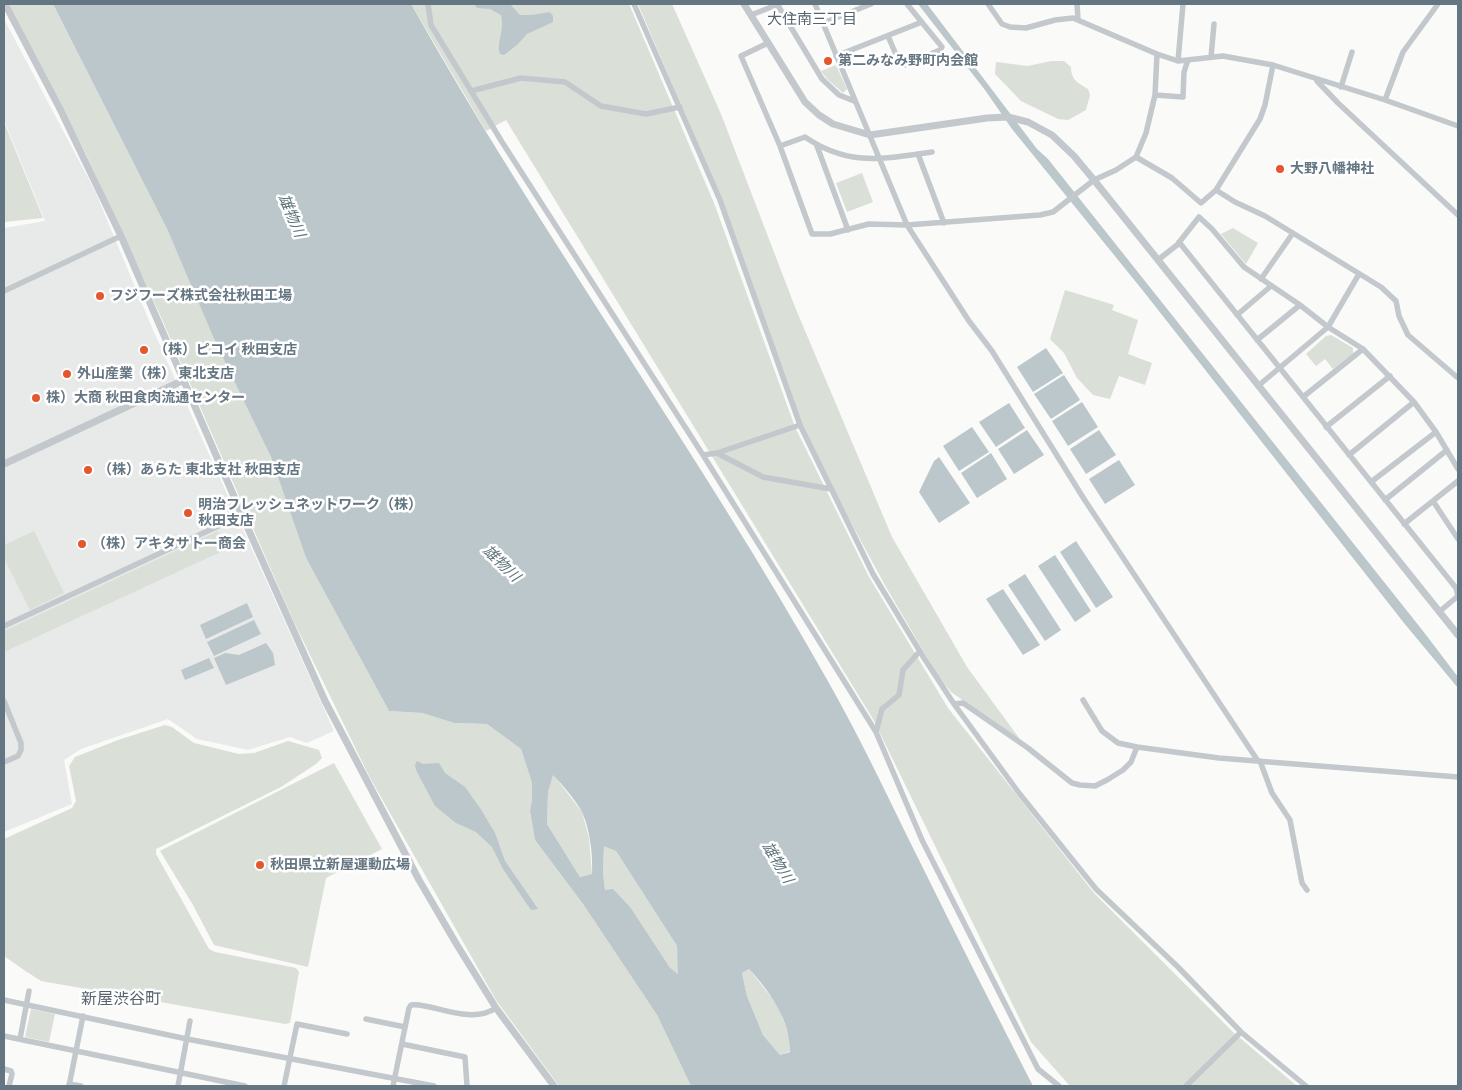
<!DOCTYPE html>
<html>
<head>
<meta charset="utf-8">
<style>
  body { margin:0 }
  #map { position:relative; width:1462px; height:1090px; overflow:hidden; background:#fafaf8; font-family:"Archivo Narrow",sans-serif }
  canvas { display:block }
  .frame { position:absolute; inset:0; border:5px solid #657683; pointer-events:none }
</style>
</head>
<body>
<div id="map">
<canvas width="1462" height="1090"></canvas>
<div class="frame"></div>
</div>
<script>
const g = document.querySelector('canvas').getContext('2d');
g.lineJoin = 'round';
function fill(path, color) {
  g.fillStyle = color;
  g.fill(path, 'evenodd');
}
function stroke(path, color, width, dash) {
  g.strokeStyle = color;
  g.lineWidth = width;
  g.lineCap = dash ? 'butt' : 'round';
  g.setLineDash(dash || []);
  g.stroke(path);
}
function label(font, color, halo, rows, align = 'center') {
  g.font = font + ' "Archivo Narrow","Noto Sans JP",sans-serif';
  g.lineWidth = 5;
  g.setLineDash([]);
  g.textBaseline = 'middle';
  g.strokeStyle = halo;
  g.fillStyle = color;
  for (const [text, x, y, turn = 0] of rows) {
    g.save();
    g.translate(x, y);
    g.rotate((+turn || 0) * Math.PI / 180);
    g.textAlign = isNaN(turn) ? turn : align;
    if (halo) g.strokeText(text, 0, 0);
    g.fillText(text, 0, 0);
    g.restore();
  }
}
const built = new Path2D(`
  M4,19L95,191L153,330L334,731L307,743L290,737L248,750L197,739L168,719L81,749L64,760L72,804L4,832V228L45,221L4,120Z`);
const green = new Path2D(`
  M7,4H53L168,231L271,457L306,558L389,711L422,713L454,723L487,724L521,749L532,783V799L530,811L535,840L583,904L657,1015L691,1086H559L496,1000L369,776L293,620L161,317L86,154Z
  M411,4H629L714,203L795,427L869,577L948,708L1094,893L1234,1033L1297,1086H1070L1031,1042L873,719L506,120L486,131Z
  M638,4H672L721,114L795,307L892,537L967,667L1022,742L951,692L938,676L886,587L844,510L802,425L721,199Z
  M1051,61H1064L1071,67C1071,80 1078,83 1088,89L1090,95L1086,110L1068,120L1058,119L1021,101L995,74L996,62L1028,66Z
  M836,65L847,89L843,93L827,79L821,71Z
  M4,122L43,218L4,222Z
  M862,173L873,202L847,212L836,183Z
  M1233,228L1258,243L1246,264L1221,234Z
  M1065,290L1114,305L1112,310L1138,320L1128,354L1152,363L1145,385L1119,376L1110,399L1093,395L1077,378L1064,353L1050,339Z
  M1331,335L1353,348V354L1333,369L1325,359L1316,366L1306,354L1326,336Z
  M34,531L64,593L30,610L4,558V545Z
  M218,531L227,549L4,652V631Z
  M165,725L172,727L194,743L239,754L254,753L288,741L319,750L322,758L316,764L281,787L156,849V854L209,949L215,952L296,968L299,972L290,1023L285,1024L41,981L24,970L4,956V839L72,808L76,801L69,766L75,757L118,740Z
  M334,763L382,849L326,878L308,967L214,945L193,905L160,851Z
  M553,774L582,812L589,838L592,874L580,877L547,824L548,792Z
  M604,845L616,851L677,946L679,975L670,969L605,890L603,873Z
  M749,969L779,1007L789,1037L790,1051L780,1055L763,1035L747,996L742,973Z
  M31,1009L55,1014L49,1042L25,1037Z`);
const water = new Path2D(`
  M53,4H411C541,236 699,451 829,683C863,743 892,806 923,868C959,941 996,1014 1033,1086H691L657,1015L583,904L535,840L530,811L532,799V783L521,749L487,724L454,723L422,713L389,711L306,558L271,457L216,343L168,231ZM553,775C562,784 576,801 582,812C590,830 593,855 592,874L580,877L547,824L548,792ZM604,846L616,851L677,946L678,974L670,968L630,907L613,889L605,890L603,873ZM749,969C770,992 790,1019 790,1052L780,1055L763,1035L747,996L742,973Z
  M474,4H510L520,15H532L550,12L553,16V22L527,34L517,45L504,55L500,54C496,41 505,32 501,15L490,9L477,8Z
  M918,4H927L1037,149L1048,159L1423,631L1458,677V688L1404,623L1144,292L1012,129L985,90Z
  M1046,348L1063,373L1033,392L1017,367Z
  M1064,375L1080,400L1051,419L1034,394Z
  M1082,402L1098,427L1068,446L1052,421Z
  M1009,403L1025,428L996,447L979,422Z
  M972,427L989,452L959,471L943,446Z
  M1027,430L1044,455L1014,474L998,449Z
  M1099,430L1116,455L1086,474L1070,449Z
  M991,453L1007,479L977,498L961,473Z
  M939,457L970,503L939,523L919,492L934,461Z
  M1119,460L1135,485L1105,504L1089,479Z
  M1076,541L1113,597L1096,608L1060,552Z
  M1055,555L1091,611L1075,622L1038,566Z
  M1025,574L1061,630L1045,641L1008,585Z
  M1003,589L1040,645L1023,655L986,599Z
  M247,603L253,617L206,639L200,625Z
  M254,620L261,634L214,656L207,642Z
  M266,643L273,653L275,665L226,685L214,658L225,653L239,655Z
  M209,658L214,668L185,680L181,670Z
  M417,761L423,764L439,763L445,773L465,787L480,808L495,833L505,861L538,909L531,910L503,869L492,847L476,832L456,823L435,806L416,770L415,765Z`);
const minor = new Path2D(`
  M428,4L431,25L502,142L703,455L876,732L922,840L1038,1069L1059,1086
  M634,4L720,200L800,425L873,574L924,658L954,704L1019,793L1096,889L1178,967L1241,1032L1306,1086
  M777,4L822,79L839,95L854,101
  M815,4L907,225L969,321L992,351L1084,499L1258,761
  M988,4L1002,24L1010,27L1026,28L1055,20L1073,18L1157,54L1178,61L1223,56L1273,65L1385,100L1458,126
  M1077,4L1078,20
  M751,15L779,4
  M823,23L871,4
  M888,36L900,64L905,65L940,50L942,47L907,4
  M768,43L741,56L780,146L812,234H830L869,224L907,225L1040,215L1053,212L1094,180L1116,170L1136,157L1146,133L1155,95L1157,54
  M836,56L922,22
  M1211,57L1214,24
  M1178,61L1183,4
  M1317,81L1338,103L1458,215
  M1341,87L1352,52
  M471,91L521,78L565,82L601,106L646,114L680,107
  M1155,95L1183,97L1184,72L1188,60
  M1385,100L1403,52L1438,4
  M780,146L805,137C849,167 883,159 932,152
  M817,146L848,230
  M918,154L944,223
  M1136,157L1172,178L1201,203L1216,190L1260,119L1265,105L1273,65
  M1216,190L1235,202L1265,216L1381,287L1396,301L1399,316L1408,335L1458,378
  M1179,242L1456,588L1458,596
  M1158,260L1177,245L1199,217L1212,229L1244,267L1300,305L1328,327L1363,349L1414,402L1436,432L1458,469
  M1261,279L1293,233
  M4,291L121,236
  M1237,315L1271,286
  M1257,340L1300,305
  M1258,386L1328,327L1359,274
  M1303,397L1363,349
  M1326,427L1390,376
  M717,453L800,425
  M703,455L717,453L763,477L831,489
  M1349,455L1414,402
  M1371,482L1436,432
  M1385,500L1447,450
  M1433,501L1458,539
  M1404,524L1458,481
  M1439,612L1458,596
  M4,626L242,515
  M1083,700L1102,731L1118,743L1137,747L1219,758L1458,777
  M4,701L21,743V750L18,756L4,762
  M954,704L963,703L1028,748L1072,783L1080,785L1095,786L1107,780L1123,770L1131,762L1137,747
  M876,732L882,709L899,695L903,670L920,651
  M1260,761L1272,793L1290,820L1302,883L1307,890
  M4,1000L187,1039L434,1086
  M366,1019L405,1027
  M4,1036L245,1086
  M20,1039L29,991
  M402,1044L465,1057L467,1086
  M4,1069L11,1071L12,1074L9,1086
  M69,1084L81,1086
  M69,1086L83,1016
  M178,1086L190,1021
  M284,1086L297,1024L347,1034
  M393,1086L409,1008L411,1005C417,1004 424,1006 430,1007C451,1012 477,1021 496,1008
  M1186,1086L1241,1032`);
const tertiary = new Path2D(`
  M5,4L60,109L121,236L242,515L325,701L419,880L457,945L496,1008L554,1086
  M744,4L805,102L819,115L833,124L870,135L987,118L1008,117L1028,122L1052,135L1074,156L1094,180L1458,635
  M4,464L184,380`);
const markers = [
  [828,61,5,"#e4572e"],
  [1280,169,5,"#e4572e"],
  [100,296,5,"#e4572e"],
  [144,350,5,"#e4572e"],
  [67,374,5,"#e4572e"],
  [36,398,5,"#e4572e"],
  [88,470,5,"#e4572e"],
  [188,513,5,"#e4572e"],
  [82,544,5,"#e4572e"],
  [260,865,5,"#e4572e"]
];
const poiNames = [
  ["第二みなみ野町内会館",838,61],
  ["大野八幡神社",1290,169],
  ["フジフーズ株式会社秋田工場",110,296],
  ["（株）ピコイ 秋田支店",154,350],
  ["外山産業（株） 東北支店",77,374],
  ["株）大商 秋田食肉流通センター",46,398],
  ["（株）あらた 東北支社 秋田支店",98,470],
  ["明治フレッシュネットワーク（株）",198,505],
  ["秋田支店",198,521],
  ["（株）アキタサトー商会",92,544],
  ["秋田県立新屋運動広場",270,865]
];
const neighbourhoodNames = [
  ["大住南三丁目",812,20]
];
const waterNames = [
  ["雄物川",291,216,67],
  ["雄物川",501,564,44],
  ["雄物川",777,863,59]
];
const quarterNames = [
  ["新屋渋谷町",121,1000]
];
fill(built, '#e8e9e9');
fill(green, '#dadfd7');
fill(water, '#bbc7cb');
stroke(minor, '#c3c8cc', 5.5);
stroke(tertiary, '#c3c8cc', 7);
for (const [x, y, r, color] of markers) {
  const dot = new Path2D();
  dot.arc(x, y, r, 0, 2 * Math.PI);
  g.fillStyle = color;
  g.fill(dot);
  stroke(dot, '#fff', 2);
}
label('bold 14px', '#657683', '#fff', poiNames, 'left');
label('15px', '#57646e', '#fff', neighbourhoodNames);
label('italic 15px', '#60757c', '#fff', waterNames);
label('16px', '#57646e', '#fff', quarterNames);
</script>
</body>
</html>
